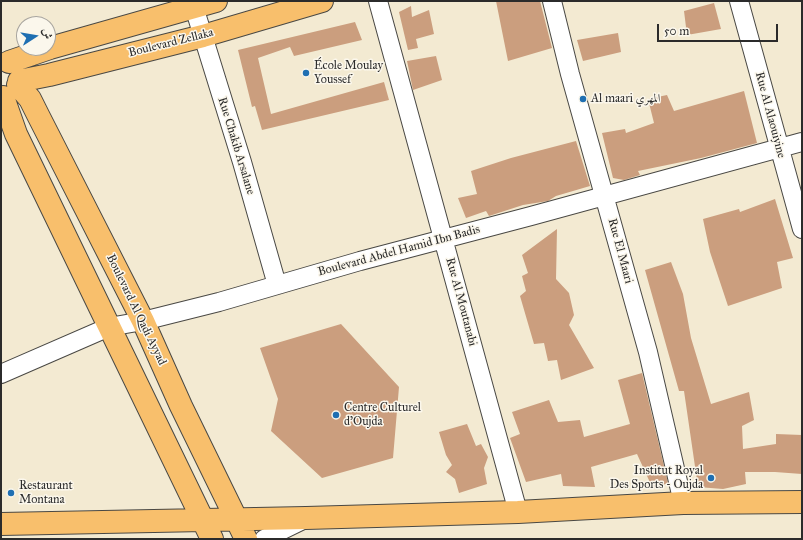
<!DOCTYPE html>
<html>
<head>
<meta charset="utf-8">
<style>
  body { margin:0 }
  #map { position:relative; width:803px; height:540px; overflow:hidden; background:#f3ead2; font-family:"IM FELL Great Primer",Amiri,serif }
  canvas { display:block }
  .frame { position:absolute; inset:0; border:2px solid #2b2b2b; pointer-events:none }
  .north { position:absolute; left:16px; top:16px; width:40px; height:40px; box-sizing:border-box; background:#fbf7ec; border:1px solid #a8a59f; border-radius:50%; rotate:78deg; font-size:11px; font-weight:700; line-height:16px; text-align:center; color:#2b2b2b }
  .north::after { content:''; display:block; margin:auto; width:14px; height:18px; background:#1f6fb2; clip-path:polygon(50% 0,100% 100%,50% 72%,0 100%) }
  .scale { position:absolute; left:657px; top:24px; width:121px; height:18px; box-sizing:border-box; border:2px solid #2b2b2b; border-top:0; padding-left:5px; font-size:12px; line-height:14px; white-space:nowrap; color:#2b2b2b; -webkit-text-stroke:3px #fbf7ec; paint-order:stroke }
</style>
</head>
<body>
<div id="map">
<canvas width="803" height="540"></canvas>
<div class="frame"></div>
<div class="north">ش</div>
<div class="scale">50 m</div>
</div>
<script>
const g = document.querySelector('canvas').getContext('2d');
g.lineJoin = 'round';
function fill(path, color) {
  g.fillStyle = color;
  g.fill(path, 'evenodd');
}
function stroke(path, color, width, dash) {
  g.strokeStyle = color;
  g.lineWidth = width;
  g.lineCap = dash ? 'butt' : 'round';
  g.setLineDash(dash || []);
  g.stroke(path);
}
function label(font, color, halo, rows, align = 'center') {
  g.font = font + ' "IM FELL Great Primer",Amiri,serif';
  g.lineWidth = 3;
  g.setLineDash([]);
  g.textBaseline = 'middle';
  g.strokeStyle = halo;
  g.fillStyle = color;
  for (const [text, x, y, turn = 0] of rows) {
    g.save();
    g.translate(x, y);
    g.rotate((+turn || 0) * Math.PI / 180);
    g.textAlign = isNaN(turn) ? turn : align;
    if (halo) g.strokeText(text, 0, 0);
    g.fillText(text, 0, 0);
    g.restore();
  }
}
const building = new Path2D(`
  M496,1H540L552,48L508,61Z
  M714,3L721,29L687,35L684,11Z
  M411,6L412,17L429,10L434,34L416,39L418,48L408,50L399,12Z
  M355,22L362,40L294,56L290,47L258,58L271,114L384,82L389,100L262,130L255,106L252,107L238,50Z
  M618,33L621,52L583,61L577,40Z
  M436,56L442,80L413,90L407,61Z
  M744,91L757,143L701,158L638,171L640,175L624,180L613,178L602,133L625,129L626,133L654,123L648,99L667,95L674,111Z
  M576,141L590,186L556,196L548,201L523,205L489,216L486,211L466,218L458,198L477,194L471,171L511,158Z
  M775,199L793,258L777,262L782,288L728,306L710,252L703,219L739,209L740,212Z
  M557,229L556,279L569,293L574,315L569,325L594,368L561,380L557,360L548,361L544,343L534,344L520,296L526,291L522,276L528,273L522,255Z
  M671,262L683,294L691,338L711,404L749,392L754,420L742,426L743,449L776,444V434L802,435V474L775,472H745L746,484L723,489L698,487L684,391H679L645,270Z
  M341,324L399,387L393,458L322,478L271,431L278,399L260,348Z
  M642,373L668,483L653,489L637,454L591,467L595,487L563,486L561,474L526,482L510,438L520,434L512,412L549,400L558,422L580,420L584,437L630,424L618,380Z
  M467,424L476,446L481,444L488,457L484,468L487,484L459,493L455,479L446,472L452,465L446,455L439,432Z`);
const minor = new Path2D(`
  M378,1L518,512
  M552,1L570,74L648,352L683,503
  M739,1L802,229
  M194,7L242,162L277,285
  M1,374L109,327L143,321L219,302L360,261L531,216L802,142
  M264,539L305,519`);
const major = new Path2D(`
  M9,62L50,48L216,1
  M19,81L49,75L203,36L322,1
  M18,85L30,99L38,115L143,321L181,406L246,539
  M3,97L16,134L212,539
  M1,524L306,518L518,512L683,503L802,502`);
const markers = [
  [306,73,4,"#1f6fb2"],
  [583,99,4,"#1f6fb2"],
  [336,415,4,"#1f6fb2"],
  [711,478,4,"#1f6fb2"],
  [11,493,4,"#1f6fb2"]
];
const streetNames = [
  ["Boulevard Zellaka",171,43,-14],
  ["Rue Al Alaouiyine",770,115,75],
  ["Rue Chakib Arsalane",236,146,73],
  ["Boulevard Abdel Hamid Ibn Badis",399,251,-15],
  ["Rue El Maari",620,251,75],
  ["Rue Al Moutanabi",461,302,75],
  ["Boulevard Al Qadi Ayyad",136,310,64]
];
const poiNames = [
  ["École Moulay",314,66],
  ["Youssef",314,80],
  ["Al maari المهري",591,99],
  ["Centre Culturel",344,408],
  ["d'Oujda",344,422],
  ["Institut Royal",703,471,"right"],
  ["Des Sports - Oujda",703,485,"right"],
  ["Restaurant",19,486],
  ["Montana",19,500]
];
fill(building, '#cb9e7e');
stroke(minor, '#494844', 20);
stroke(major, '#494844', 24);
stroke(minor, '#fff', 18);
stroke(major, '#f8bf6c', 22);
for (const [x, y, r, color] of markers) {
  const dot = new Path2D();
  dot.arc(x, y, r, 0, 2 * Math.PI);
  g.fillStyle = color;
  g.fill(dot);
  stroke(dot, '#fbf7ec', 1.5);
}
label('12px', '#2b2b2b', '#fbf7ec', streetNames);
label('12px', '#2b2b2b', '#fbf7ec', poiNames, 'left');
</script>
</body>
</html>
